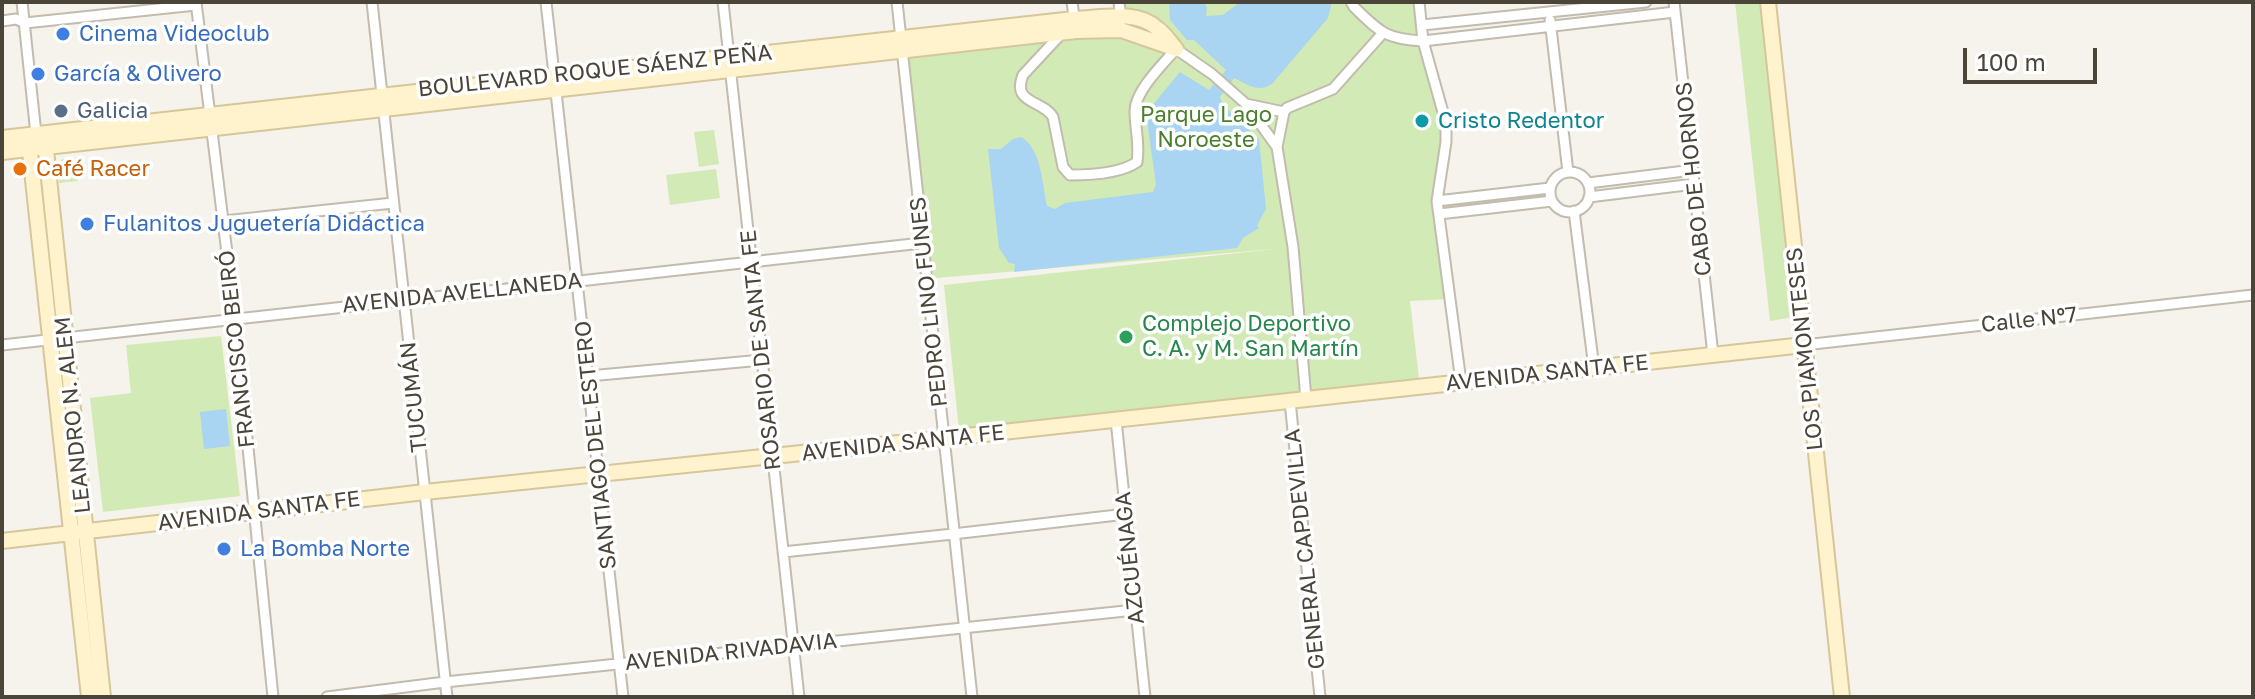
<!DOCTYPE html>
<html>
<head>
<meta charset="utf-8">
<style>
  body { margin:0 }
  #map { position:relative; width:2255px; height:699px; overflow:hidden; background:#f6f3ec; font-family:"Golos Text",sans-serif }
  canvas { display:block }
  .frame { position:absolute; inset:0; border:4px solid #4b4439; pointer-events:none }
  .scale { position:absolute; left:1963px; top:48px; width:134px; height:36px; box-sizing:border-box; border:4px solid #4b4439; border-top:0; padding-left:10px; font-size:24px; line-height:28px; white-space:nowrap; color:#4b4439; -webkit-text-stroke:6px #fff; paint-order:stroke }
</style>
</head>
<body>
<div id="map">
<canvas width="2255" height="699"></canvas>
<div class="frame"></div>
<div class="scale">100 m</div>
</div>
<script>
const g = document.querySelector('canvas').getContext('2d');
g.lineJoin = 'round';
function fill(path, color) {
  g.fillStyle = color;
  g.fill(path, 'evenodd');
}
function stroke(path, color, width, dash) {
  g.strokeStyle = color;
  g.lineWidth = width;
  g.lineCap = dash ? 'butt' : 'round';
  g.setLineDash(dash || []);
  g.stroke(path);
}
function label(font, color, halo, rows, align = 'center') {
  g.font = font + ' "Golos Text",sans-serif';
  g.lineWidth = 7;
  g.setLineDash([]);
  g.textBaseline = 'middle';
  g.strokeStyle = halo;
  g.fillStyle = color;
  for (const [text, x, y, turn = 0] of rows) {
    g.save();
    g.translate(x, y);
    g.rotate((+turn || 0) * Math.PI / 180);
    g.textAlign = isNaN(turn) ? turn : align;
    if (halo) g.strokeText(text, 0, 0);
    g.fillText(text, 0, 0);
    g.restore();
  }
}
const green = new Path2D(`
  M1119,2H1419L1446,123L1437,201L1450,299L1410,301L1420,387L1306,399L1292,247H1287L1302,393L959,430L944,285L1275,249L925,279L902,52L1121,30Z
  M1735,2H1762L1794,317L1770,321Z
  M714,130L719,164L699,167L694,132Z
  M75,158L78,181L59,183L58,167L62,159Z
  M716,169L720,198L670,205L666,175Z
  M221,336L240,496L103,512L90,398L131,393L126,345Z`);
const water = new Path2D(`
  M1169,2H1204L1207,8L1206,16L1223,15L1240,2H1332L1328,18L1272,84C1258,93 1248,85 1234,78L1220,97L1223,105L1259,139L1266,209L1257,225L1259,228L1243,238L1237,248L1014,272L1015,264L1009,263L999,248L988,149H1001L1013,139L1021,137C1042,149 1042,184 1047,206L1055,209L1065,203L1153,192L1156,184L1147,121L1151,107L1180,72L1209,90L1226,70L1194,40H1187L1170,20Z
  M226,409L230,446L204,449L200,412Z`);
const street = new Path2D(`
  M22,2L36,134
  M196,2L235,318L273,697
  M372,2L447,697
  M546,2L623,697
  M723,2L799,697
  M897,2L972,697
  M1072,2L1075,24
  M1119,2L1121,19
  M1351,2L1354,7C1380,32 1385,39 1423,41L1675,12
  M1419,2L1423,41L1446,123V142L1437,201L1461,382
  M1674,2L1713,355
  M1550,20L1568,172
  M2,21L16,19L25,23L196,5
  M1422,25L1646,2
  M1062,33L1023,75C1011,104 1043,100 1053,117L1063,167L1070,175C1090,175 1120,174 1137,162C1140,145 1135,128 1135,111C1135,91 1163,64 1176,49L1212,74L1246,104L1277,147
  M1246,104L1284,112
  M1550 192a20 20 0 1 1 40 0a20 20 0 1 1-40 0Z
  M1588,183L1693,170
  M1589,197L1694,184
  M1437,201L1550,188
  M1574,211L1594,368
  M1439,214L1552,201
  M224,221L393,203
  M2,345L922,243
  M1804,345L2253,295
  M589,376L762,360
  M1306,399L1293,247L1277,147L1284,112L1287,108L1333,89L1382,34
  M1290,401L1320,697
  M1116,420L1145,697
  M783,552L953,534L1126,514
  M327,697L445,682L1135,610`);
const secondary = new Path2D(`
  M1768,2L1842,697
  M2,138L1074,19C1101,18 1137,9 1158,29C1165,34 1170,42 1176,49
  M45,140L103,697
  M29,143L89,697
  M2,152L1076,31L1121,30L1176,49
  M2,541L425,492L966,436L1804,345`);
const markers = [
  [63,34,8,"#3f7fe0"],
  [38,74,8,"#3f7fe0"],
  [61,111,8,"#5c6f8a"],
  [1422,121,8,"#0f9aa8"],
  [20,169,8,"#e8710a"],
  [87,224,8,"#3f7fe0"],
  [1126,337,8,"#2e9e5b"],
  [224,549,8,"#3f7fe0"]
];
const shopNames = [
  ["Cinema Videoclub",79,34],
  ["García & Olivero",54,74],
  ["Fulanitos Juguetería Didáctica",103,224],
  ["La Bomba Norte",240,549]
];
const streetNames = [
  ["BOULEVARD ROQUE SÁENZ PEÑA",595,71,-6],
  ["CABO DE HORNOS",1694,179,-96],
  ["AVENIDA AVELLANEDA",462,293,-6],
  ["PEDRO LINO FUNES",929,302,-96],
  ["Calle Nº7",2029,320,-6],
  ["FRANCISCO BEIRÓ",237,349,-96],
  ["LOS PIAMONTESES",1805,349,-96],
  ["ROSARIO DE SANTA FE",761,350,-96],
  ["AVENIDA SANTA FE",1547,373,-6],
  ["TUCUMÁN",414,397,-96],
  ["LEANDRO N. ALEM",73,415,-96],
  ["AVENIDA SANTA FE",903,443,-6],
  ["SANTIAGO DEL ESTERO",596,445,-96],
  ["AVENIDA SANTA FE",259,511,-7],
  ["GENERAL CAPDEVILLA",1305,549,-96],
  ["AZCUÉNAGA",1130,558,-96],
  ["AVENIDA RIVADAVIA",731,652,-6]
];
const serviceNames = [
  ["Galicia",77,111]
];
const parkNames = [
  ["Parque Lago",1206,115],
  ["Noroeste",1206,140]
];
const cultureNames = [
  ["Cristo Redentor",1438,121]
];
const foodNames = [
  ["Café Racer",36,169]
];
const leisureNames = [
  ["Complejo Deportivo",1142,324],
  ["C. A. y M. San Martín",1142,349]
];
fill(green, '#d2eab5');
fill(water, '#a9d4f2');
stroke(street, '#c2bbae', 13);
stroke(secondary, '#d6c79b', 18);
stroke(street, '#fff', 9);
stroke(secondary, '#fff3cd', 14);
for (const [x, y, r, color] of markers) {
  const dot = new Path2D();
  dot.arc(x, y, r, 0, 2 * Math.PI);
  g.fillStyle = color;
  g.fill(dot);
  stroke(dot, '#fff', 3);
}
label('22px', '#366cbe', '#fff', shopNames, 'left');
label('22px', '#4b4439', '#fff', streetNames);
label('22px', '#4e5e75', '#fff', serviceNames, 'left');
label('22px', '#4a7f2a', '#fff', parkNames);
label('22px', '#0d838f', '#fff', cultureNames, 'left');
label('22px', '#c56008', '#fff', foodNames, 'left');
label('22px', '#27864d', '#fff', leisureNames, 'left');
</script>
</body>
</html>
